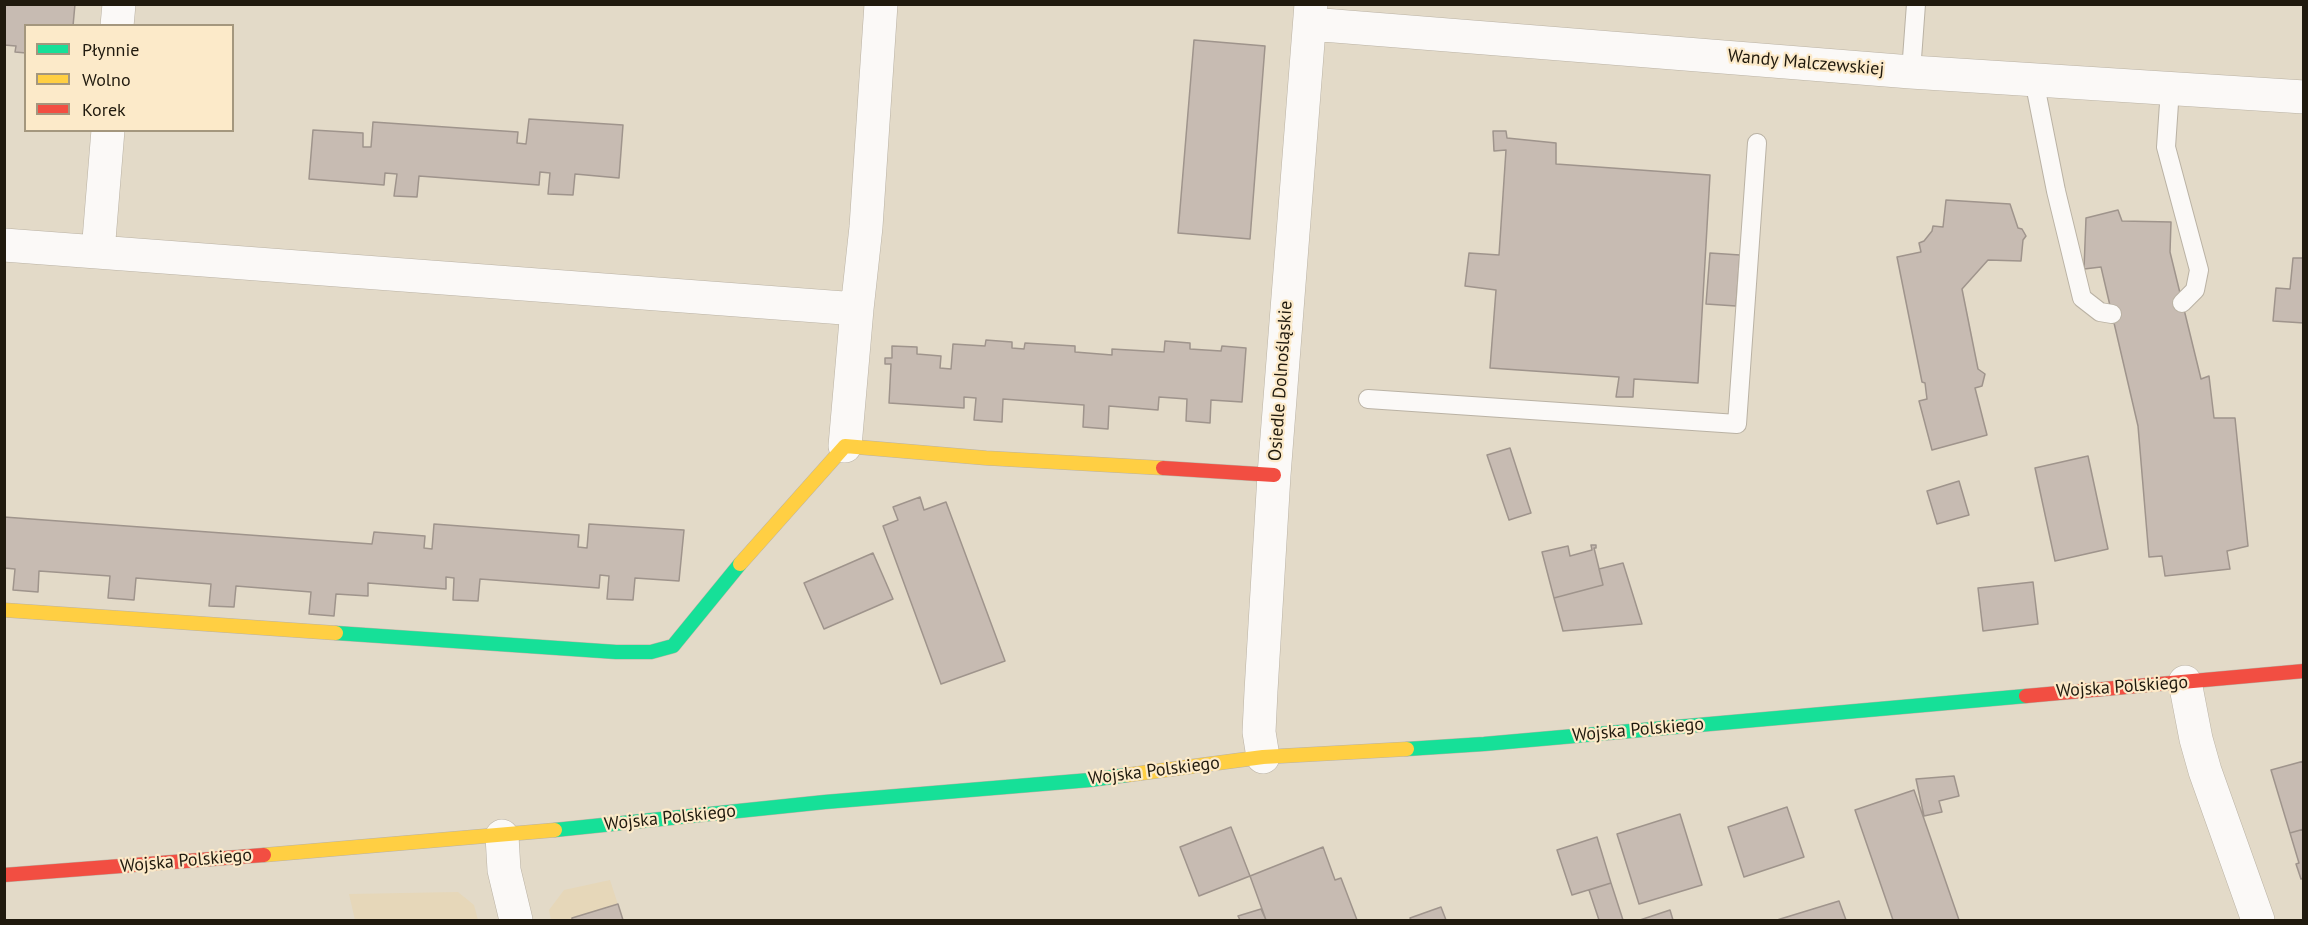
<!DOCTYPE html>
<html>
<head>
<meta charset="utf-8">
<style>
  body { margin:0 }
  #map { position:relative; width:2308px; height:925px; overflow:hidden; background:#e3dac8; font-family:"PT Sans",sans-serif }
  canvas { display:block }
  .frame { position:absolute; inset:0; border:6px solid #201a0e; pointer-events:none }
  .legend { position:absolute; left:24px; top:24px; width:210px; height:108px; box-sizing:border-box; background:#fceac9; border:2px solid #a4977e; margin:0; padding:8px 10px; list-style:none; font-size:18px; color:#201a0e }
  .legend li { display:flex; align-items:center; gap:12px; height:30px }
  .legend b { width:30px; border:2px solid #a4977e }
</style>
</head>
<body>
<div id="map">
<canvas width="2308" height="925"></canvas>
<div class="frame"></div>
<ul class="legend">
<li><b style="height:8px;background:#16e098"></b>Płynnie</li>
<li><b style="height:8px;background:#ffcf43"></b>Wolno</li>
<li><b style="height:8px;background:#f24e42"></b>Korek</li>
</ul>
</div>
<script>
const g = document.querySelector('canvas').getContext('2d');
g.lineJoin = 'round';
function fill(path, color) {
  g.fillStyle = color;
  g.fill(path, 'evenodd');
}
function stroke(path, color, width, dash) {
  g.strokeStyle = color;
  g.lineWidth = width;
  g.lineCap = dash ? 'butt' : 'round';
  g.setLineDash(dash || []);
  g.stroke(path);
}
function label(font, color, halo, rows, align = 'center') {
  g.font = font + ' "PT Sans",sans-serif';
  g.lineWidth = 4.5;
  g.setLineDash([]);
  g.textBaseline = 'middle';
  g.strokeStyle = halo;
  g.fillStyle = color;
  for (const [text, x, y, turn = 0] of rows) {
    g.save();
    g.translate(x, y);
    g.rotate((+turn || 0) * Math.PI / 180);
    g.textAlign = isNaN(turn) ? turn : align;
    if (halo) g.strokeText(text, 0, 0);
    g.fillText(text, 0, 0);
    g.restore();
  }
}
const built = new Path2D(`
  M610,880L623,920H551L549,910L564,890Z
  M458,892L474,905L478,920H355L349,894Z`);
const building = new Path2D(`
  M4,4H75L73,26H26V53L15,52L16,46L4,45Z
  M1194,40L1265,46L1250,239L1178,233Z
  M529,119L623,125L619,178L575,174L573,195L548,194L550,173L540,172L539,185L419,176L417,197L394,196L397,174L385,173L384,185L309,179L313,130L363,133V147H371L373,122L518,132L517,143L526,144Z
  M1493,131H1506L1507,138L1556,143V164L1710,175L1698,383L1634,379L1633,397H1616L1619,377L1490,368L1496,290L1465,286L1469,253L1499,255L1506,150L1494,151Z
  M1946,200L2010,204L2018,228L2022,229L2026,236L2023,240L2021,261L1988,260L1962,289L1978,369L1985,374L1982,386L1975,388L1987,435L1932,450L1919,401L1927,399L1925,383L1922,382L1897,257L1921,252L1919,243L1924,241L1932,231L1933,226L1943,227Z
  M2118,210L2122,221L2171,222L2170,252L2201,379L2209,376L2214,418H2235L2248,546L2227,551L2230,569L2165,576L2162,556L2149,557L2138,426L2101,267L2084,269L2086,218Z
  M1710,253L1740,255L1736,306L1706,304Z
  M2293,258H2304V323L2273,321L2276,288L2290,289Z
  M986,340L1012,342V348L1024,349L1025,343L1075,346V352L1112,355V349L1164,352L1165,341L1190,343V349L1221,351L1222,346L1246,348L1242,402L1211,400L1210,423L1186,421L1187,399L1159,397L1158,410L1109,406L1108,429L1083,427L1084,405L1003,399L1002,422L974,420L976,398L964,397V408L889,403L891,364H885V358H892V346L917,347V354L941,356L940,368L951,369L953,344L985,346Z
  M1510,448L1531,513L1509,520L1487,455Z
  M2088,456L2108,549L2055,561L2035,468Z
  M1959,481L1969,515L1937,524L1927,491Z
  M920,497L924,510L946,502L1005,661L941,684L883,526L898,520L893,507Z
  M4,517L372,544L374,532L425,536L424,548L432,549L434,524L579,535L578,547L587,548L589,524L684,530L679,581L635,578L633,600L607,599L609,576L600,575L599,588L480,579L478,601L453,600L454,578L446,577V589L368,583V596L336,594L334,616L309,614L311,592L236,586L234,607L209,606L211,584L136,578L134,600L108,598L110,576L39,571L38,592L13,590L15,569L4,568Z
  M1591,545H1596V548H1594L1603,585L1554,598L1542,552L1568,546L1570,556L1592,550Z
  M873,553L893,599L824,629L804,583Z
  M1623,563L1642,624L1563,631L1554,598L1603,585L1599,569Z
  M2033,582L2038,624L1983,631L1978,588Z
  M2304,761V829L2290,833L2271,770Z
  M1954,776L1959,796L1939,801L1942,812L1924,816L1916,779Z
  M1914,790L1959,920H1893L1855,810Z
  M1787,807L1804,857L1744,877L1728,827Z
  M1680,814L1702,885L1639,904L1617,834Z
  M1231,827L1250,876L1199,896L1180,847Z
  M2304,829V878L2301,879L2296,864L2299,863L2290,833Z
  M1597,837L1611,883L1572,895L1557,850Z
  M1323,847L1335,880L1341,878L1357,920H1266L1250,876Z
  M1611,883L1623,920H1599L1589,890Z
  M1839,901L1846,920H1777Z
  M618,904L623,920H572V918Z
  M1441,907L1446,920H1411L1410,918Z
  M1261,909L1266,920H1240L1238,916Z
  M1670,910L1673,920H1640Z`);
const lane = new Path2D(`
  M1911,72L1916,4
  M2034,80L2056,191L2082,298L2100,312L2112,314
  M2170,89L2166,147L2199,270L2195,290L2182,303
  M1368,399L1737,424L1757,143`);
const street = new Path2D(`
  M1310,24L1911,72L2304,97
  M117,26L119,4
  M4,245L857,309L845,446
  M98,252L108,130
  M857,309L866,227L881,4
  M2185,682L2196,739L2205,771L2258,920
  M1263,757L1259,732L1261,691L1274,475L1311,4
  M502,836L504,870L516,920`);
const fast = new Path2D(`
  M336,633L616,652H651L673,646L740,564
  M1407,749L1484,744L2026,696
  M555,830L825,802L1090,780L1127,775`);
const slow = new Path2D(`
  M740,564L845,446L986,458L1163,468
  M4,610L336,633
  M1127,775L1263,757L1407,749
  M264,855L555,830`);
const jam = new Path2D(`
  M1163,468L1274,475
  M2026,696L2304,671
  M4,875L264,855`);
const streetNames = [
  ["Wandy Malczewskiej",1806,63,5],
  ["Osiedle Dolnośląskie",1281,381,-86],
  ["Wojska Polskiego",2122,687,-4],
  ["Wojska Polskiego",1638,730,-5],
  ["Wojska Polskiego",1154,771,-7],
  ["Wojska Polskiego",670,818,-6],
  ["Wojska Polskiego",186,861,-5]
];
fill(built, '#e6d7b9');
fill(building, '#c7bbb2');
stroke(building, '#9f948c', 1.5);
stroke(lane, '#bab2a4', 20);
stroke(street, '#bab2a4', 34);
stroke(fast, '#bab2a4', 15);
stroke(slow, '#bab2a4', 15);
stroke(jam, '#bab2a4', 15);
stroke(lane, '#fbf9f7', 18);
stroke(street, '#fbf9f7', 33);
stroke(fast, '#16e098', 14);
stroke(slow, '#ffcf43', 14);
stroke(jam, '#f24e42', 14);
label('18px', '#201a0e', '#fceac9', streetNames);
</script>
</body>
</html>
